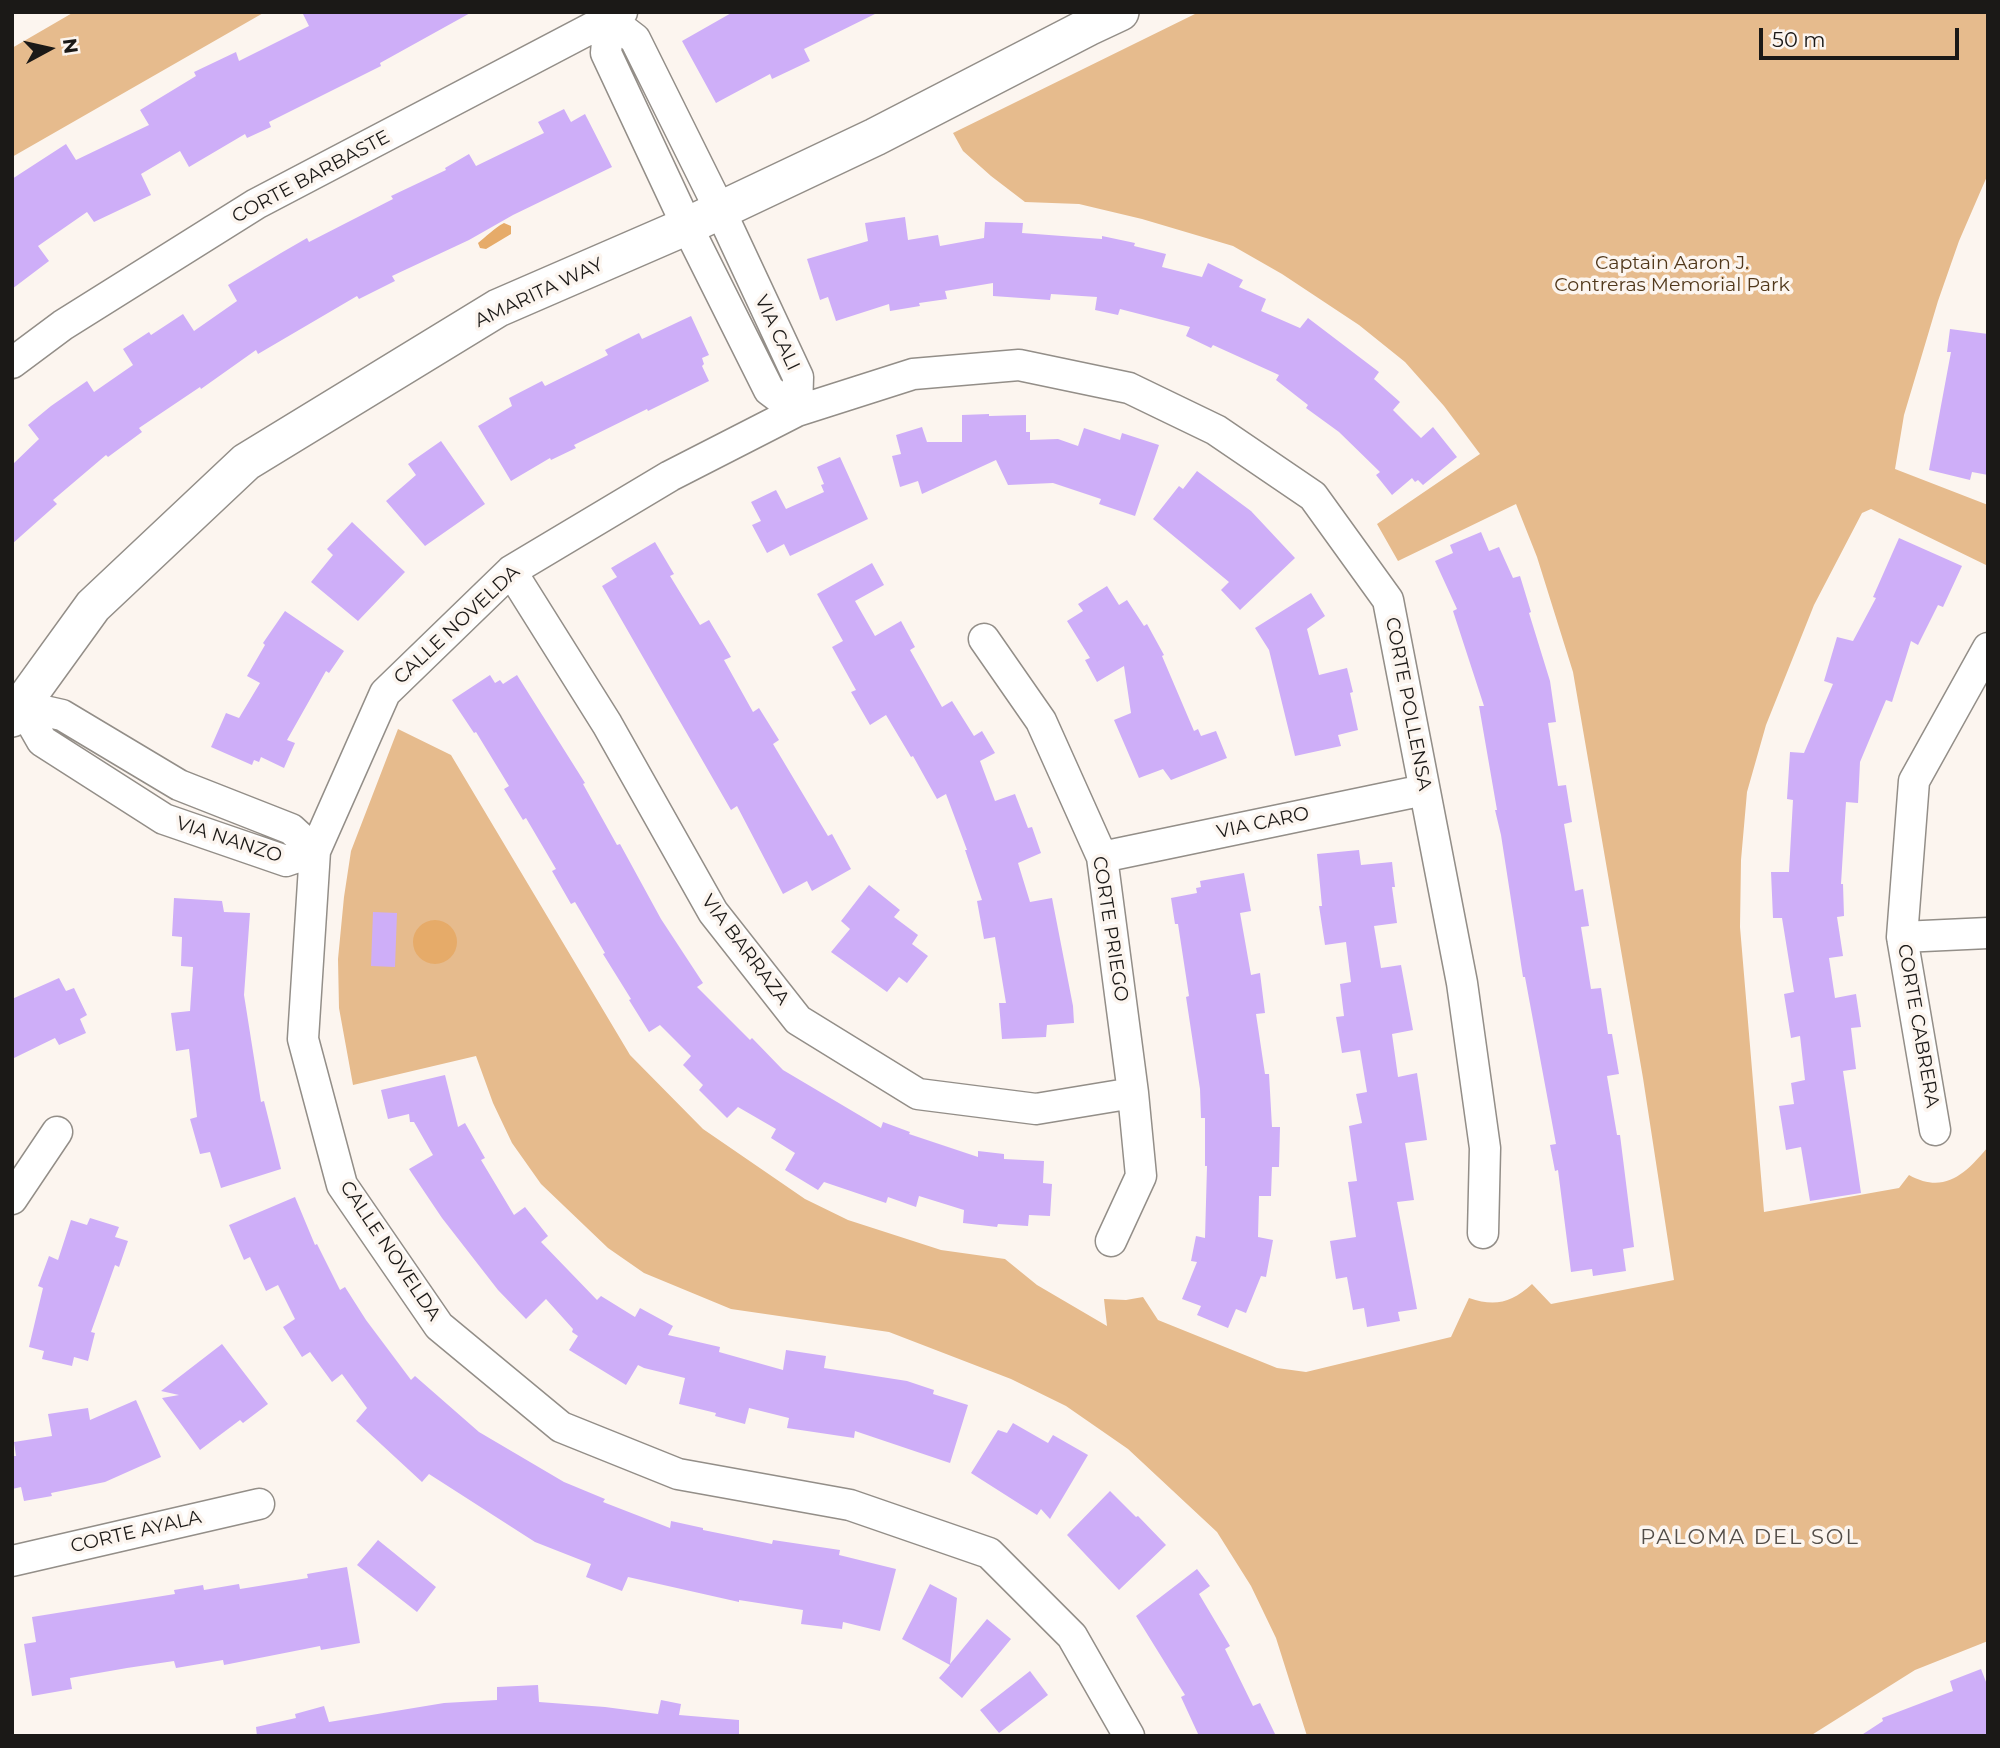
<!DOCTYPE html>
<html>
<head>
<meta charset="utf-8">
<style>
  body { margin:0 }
  #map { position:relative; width:2000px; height:1748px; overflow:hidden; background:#fcf5ef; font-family:Montserrat,sans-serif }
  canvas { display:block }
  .frame { position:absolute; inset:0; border:14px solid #1b1917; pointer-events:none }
  .north { position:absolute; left:14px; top:14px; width:70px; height:70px; -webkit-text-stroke:5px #fcf5ef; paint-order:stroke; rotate:82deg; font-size:19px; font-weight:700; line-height:28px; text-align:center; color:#1b1917 }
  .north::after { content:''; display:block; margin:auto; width:24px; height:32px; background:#1b1917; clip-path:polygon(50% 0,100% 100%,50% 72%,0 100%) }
  .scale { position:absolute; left:1759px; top:28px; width:200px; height:32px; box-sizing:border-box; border:4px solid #1b1917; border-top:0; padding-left:9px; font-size:21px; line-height:24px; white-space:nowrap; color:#1b1917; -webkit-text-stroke:5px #fcf5ef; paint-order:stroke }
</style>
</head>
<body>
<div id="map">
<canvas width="2000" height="1748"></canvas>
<div class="frame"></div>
<div class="north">N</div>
<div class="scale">50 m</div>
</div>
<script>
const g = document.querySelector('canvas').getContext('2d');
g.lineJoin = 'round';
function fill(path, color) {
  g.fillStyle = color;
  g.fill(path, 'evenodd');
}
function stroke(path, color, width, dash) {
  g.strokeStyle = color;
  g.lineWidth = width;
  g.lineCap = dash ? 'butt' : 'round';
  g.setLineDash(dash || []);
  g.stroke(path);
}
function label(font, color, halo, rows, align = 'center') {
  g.font = font + ' Montserrat,sans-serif';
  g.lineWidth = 7;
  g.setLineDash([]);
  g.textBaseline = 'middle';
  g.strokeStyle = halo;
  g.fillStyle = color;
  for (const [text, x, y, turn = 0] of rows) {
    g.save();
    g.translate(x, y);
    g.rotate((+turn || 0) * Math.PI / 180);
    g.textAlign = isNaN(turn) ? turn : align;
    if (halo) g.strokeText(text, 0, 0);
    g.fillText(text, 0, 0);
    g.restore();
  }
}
const green = new Path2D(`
  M74,12H265L12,157V48Z
  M1199,12H1988V174L1959,241L1938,301L1904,415L1895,469L1988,505V566L1871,509L1862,513L1814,605L1766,725L1747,792L1741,860L1740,927L1764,1212L1899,1188L1909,1175C1945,1195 1966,1173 1988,1147V1641L1915,1670L1810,1736H1307L1276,1638L1251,1586L1217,1532L1128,1449L1066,1406L1011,1379L889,1332L731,1309L644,1273L608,1248L541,1184L512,1143L493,1103L476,1056L353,1085L339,1008L338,959L344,897L351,851L398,729L451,755L630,1055L703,1129L805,1199L848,1220L941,1250L1005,1259L1037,1285L1107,1326L1104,1299L1126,1300L1143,1297L1158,1320L1277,1368L1306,1372L1451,1337L1469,1298C1495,1307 1511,1303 1532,1284L1551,1304L1674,1280L1643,1078L1573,672L1537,557L1516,504L1398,561L1377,524L1480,454L1444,406L1405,362L1359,325L1282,274L1233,246L1142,219L1079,204L1025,202L991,176L963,151L953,133Z`);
const water = new Path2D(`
  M504,223L511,226V234L486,249L480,248L478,243C486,237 494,228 504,223Z
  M413 942a22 22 0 1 1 44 0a22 22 0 1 1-44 0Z`);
const building = new Path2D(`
  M302,12H472L380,63L381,66L269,122L271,127L247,138L245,134L189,167L180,151L141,174L151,195L94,222L87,212L38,246L49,261L12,289V179L66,144L76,160L149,125L140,110L196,76L194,72L236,52L239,61L309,26Z
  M733,12H879L804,49L810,61L772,79L770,74L716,103L682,41Z
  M564,109L571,122L585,114L612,167L513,215L469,240L392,276L395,281L359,299L357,296L258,354L256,350L201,389L200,387L139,428L142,432L108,457L106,455L53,500L57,504L12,544V465L39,439L28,425L51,406L87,381L94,392L133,365L123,349L149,332L151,335L183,314L194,331L237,301L228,285L281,253L307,238L309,242L393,199L391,196L446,170L445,168L469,154L476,166L544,133L538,122Z
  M905,217L908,240L938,235L940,246L984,238L985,222L1023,223L1022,233L1102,239V236L1135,243L1134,246L1166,254L1162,267L1202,277L1208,263L1243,280L1239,287L1266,299L1261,311L1300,328L1308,318L1379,372L1374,379L1400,402L1393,410L1421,438L1433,427L1457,457L1423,485L1418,480L1415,482L1412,478L1392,495L1376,475L1380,472L1339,432L1306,408L1308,405L1276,380L1279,375L1213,345L1211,348L1186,336L1190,327L1120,309L1118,315L1095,310L1097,297L1051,294L1050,300L993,296V283L945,291L947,299L919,303L920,306L890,311L889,304L836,321L828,297L820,300L807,259L868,241L865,223Z
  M691,316L709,355L702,358L704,364L702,366L709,381L648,411L647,409L574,445L576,448L551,460L550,458L511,481L478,426L512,406L509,398L542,381L545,386L608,355L605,350L639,333L642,339Z
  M1950,329L1988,334V475L1972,472L1970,480L1929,470L1951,352H1947Z
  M989,414V416L1026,415V432H1030V440L1058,439L1078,446L1084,428L1120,440L1122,433L1159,445L1135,516L1099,504L1101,499L1053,483L1008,485L996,460L922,494L918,481L900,487L892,456L901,454L896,435L922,427L927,442H962V415Z
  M441,441L485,504L425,546L386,501L416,475L408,464Z
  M840,457L868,519L790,556L784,544L767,553L752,525L761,521L751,502L776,490L786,509L824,492L821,485L824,484L817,467Z
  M1197,471L1251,511L1295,558L1240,610L1221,590L1229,582L1153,519L1179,486L1183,489Z
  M352,522L405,572L358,621L311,582L333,555L327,549Z
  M1481,532L1489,551L1499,547L1513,578L1520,576L1531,612L1529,613L1550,681L1556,722L1548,723L1558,786L1566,785L1572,822L1564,824L1575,891L1583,889L1589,926L1581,927L1591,989L1601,988L1608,1034H1612L1619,1074L1607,1076L1617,1135H1620L1634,1247L1623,1249L1626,1271L1593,1276L1592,1269L1571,1272L1558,1170L1555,1171L1550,1145L1556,1144L1525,977H1523L1501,835L1495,810H1497L1479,706H1484L1453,611L1457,609L1435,561L1453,553L1450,545Z
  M1899,538L1962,566L1943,607L1938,605L1918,645L1911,641L1892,702L1886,700L1860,762L1858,803L1846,802L1841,884H1843L1844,916L1837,917L1843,956L1829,958L1835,998L1856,994L1861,1027L1851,1028L1856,1069L1843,1071L1861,1193L1810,1201L1801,1147L1786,1150L1779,1106L1794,1104L1791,1083L1805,1080L1800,1036L1791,1038L1784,994L1794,992L1782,918H1773L1771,872H1789L1793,800L1787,799L1790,752L1804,753L1833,684L1824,681L1837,637L1853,641L1876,598L1873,597Z
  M655,542L674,574L670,576L700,625L709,620L731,657L724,660L753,712L759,708L779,740L773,744L828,836L832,834L851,869L812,891L807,881L783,894L737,806L731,810L602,586L617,577L611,568Z
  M872,563L884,585L855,601L875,636L901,621L915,647L910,650L942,707L952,701L974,736L982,731L995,753L980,761L995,801L1015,794L1028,828L1032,827L1041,853L1018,863L1030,902L1052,898L1073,1006L1074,1023L1047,1025L1046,1037L1002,1039L999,1003H1006L995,937L984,939L977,901L982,900L965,850H967L946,794L937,799L913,756L911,757L886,715L870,725L851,692L856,690L832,647L843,641L817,594Z
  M1107,586L1119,605L1127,600L1144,626L1147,624L1164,655L1162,656L1194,731L1198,729L1201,736L1216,731L1227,758L1171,780L1163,769L1139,778L1114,720L1131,713L1124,666L1097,682L1085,660L1090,658L1067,621L1083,611L1078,604Z
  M1311,593L1325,616L1307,629L1319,675L1347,668L1353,692L1350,693L1358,730L1338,735L1341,746L1295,756L1269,650L1255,628Z
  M285,611L344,651L329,673L326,671L287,740L295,743L284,768L261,757L259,762L254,760L252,765L211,747L226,713L239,718L260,683L247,676L265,645L263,643Z
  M490,675L495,683L500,680L503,684L517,675L585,783L583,784L617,845L620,844L661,919L703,983L697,987L750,1040L752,1038L783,1070L881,1128L883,1122L910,1132L909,1134L978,1157V1151L1004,1154V1159L1044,1161L1043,1183L1052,1184L1050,1216L1029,1215L1028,1226L998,1224L997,1227L963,1223L964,1210L919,1196L916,1207L888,1197L886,1203L824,1182L818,1190L785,1170L795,1153L771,1138L776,1129L738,1107L727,1118L699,1090L703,1085L683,1065L691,1056L660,1025L649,1032L629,1000L631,999L603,954L605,953L575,902L571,904L552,871L556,869L526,818L523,820L504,789L509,786L476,732L474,733L452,700Z
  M1359,850L1361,865L1392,862L1395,887H1392L1397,923L1374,926L1381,968L1401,965L1413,1030L1392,1034L1398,1077L1417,1073L1427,1140L1405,1143L1414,1200L1397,1202L1417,1309L1398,1312L1400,1321L1367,1327L1364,1308L1353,1310L1347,1277L1336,1279L1330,1241L1356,1237L1348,1182L1357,1181L1349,1126L1362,1123L1356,1094L1367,1092L1360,1050L1342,1053L1336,1017L1344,1016L1340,984L1351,982L1346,942L1325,945L1319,906H1322L1317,854Z
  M1244,873L1251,911L1240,913L1251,975L1260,973L1265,1013L1256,1014L1265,1074H1269L1272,1127H1280L1279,1167H1272L1271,1196H1259L1258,1237L1273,1240L1266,1277L1261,1276L1246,1313L1236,1309L1228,1328L1197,1315L1201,1306L1182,1299L1197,1262L1191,1261L1196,1236L1205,1238L1207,1166H1205V1118H1201L1200,1089L1186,997L1189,996L1178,924H1175L1171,898L1197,893L1196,888L1201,887L1200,881Z
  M869,885L900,910L894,917L918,935L912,944L928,956L907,983L899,977L887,992L831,952L850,929L841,921Z
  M174,898L222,901L224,912L250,913L244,995L261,1102L264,1101L281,1169L221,1188L210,1152L200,1154L190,1119L197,1117L189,1049L176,1051L171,1013L190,1011L193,967L181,966L182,937L172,936Z
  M373,912L397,913L395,967L371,966Z
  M59,978L66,991L74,988L87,1015L80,1019L86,1033L59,1045L55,1038L12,1059V999Z
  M445,1075L458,1127L465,1123L485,1158L481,1160L514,1215L525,1207L548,1236L541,1242L597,1300L601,1296L635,1317L640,1308L673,1326L668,1335L720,1347L719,1352L783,1370L786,1350L826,1356L824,1368L907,1381L934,1390L933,1394L968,1405L950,1463L855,1431L854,1438L787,1428L789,1418L749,1408L745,1424L715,1416L716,1413L679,1404L685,1378L644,1368L638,1365L626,1385L569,1350L578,1336L572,1332L573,1329L546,1299L526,1319L498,1290L442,1218L409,1169L433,1155L414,1122H410L409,1114L388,1119L381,1090Z
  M295,1197L315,1245L317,1244L340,1290L345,1287L366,1320L411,1380L415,1376L479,1432L564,1482L605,1499L603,1502L670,1528L671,1521L703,1528V1530L772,1544L773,1540L840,1550L839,1555L896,1569L880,1631L843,1622L842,1629L801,1624L803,1610L739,1600V1602L628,1577L622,1591L586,1577L591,1564L535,1542L429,1474L422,1482L356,1421L367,1408L342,1374L332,1382L310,1352L302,1357L283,1327L295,1319L278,1285L266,1291L250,1257L244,1260L229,1225Z
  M90,1218L119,1227L115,1237L128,1241L119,1267L115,1265L91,1332L95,1333L88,1361L74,1357L72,1366L42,1359L44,1351L29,1347L43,1288L38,1286L49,1256L58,1260L71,1220L87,1225Z
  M222,1344L268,1404L243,1423L240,1420L200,1450L162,1398L179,1395L161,1391Z
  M136,1400L161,1457L105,1482L51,1493L52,1496L24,1501L21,1487L12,1489V1456H16L14,1442L52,1436L48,1414L88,1408L90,1420Z
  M1013,1423L1048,1443L1053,1435L1088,1455L1050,1519L1041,1509L1037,1515L971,1473L998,1430L1007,1433Z
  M1110,1491L1136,1517L1138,1516L1166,1545L1119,1590L1067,1535Z
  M378,1540L436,1587L417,1612L357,1565Z
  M347,1567L360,1643L321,1650L320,1646L224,1665L223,1660L176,1668L174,1661L127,1668L70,1678L72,1689L32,1696L24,1644L36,1642L32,1617L175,1594L174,1590L203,1585L204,1590L239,1584L240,1589L308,1578L307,1574Z
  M1197,1569L1210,1586L1199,1594L1230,1646L1225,1649L1253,1706L1260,1703L1276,1736H1199L1181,1697L1185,1695L1136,1616Z
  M930,1584L957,1598L950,1664L987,1619L1011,1639L962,1698L939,1678L950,1665L902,1639Z
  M1981,1669L1988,1687V1736H1860L1883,1721L1882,1718L1953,1691L1950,1681Z
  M1030,1671L1048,1695L999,1733L980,1710Z
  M538,1685L539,1702L605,1707L658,1714L661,1700L681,1704L679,1715L739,1720V1736H257L256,1727L296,1718L295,1714L324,1706L329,1722L444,1703L497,1700V1687Z`);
const minor = new Path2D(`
  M609,19L606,53L687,226L769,390L797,411
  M609,19L635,39L720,210L798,377L797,411
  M12,363L63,325L256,204L622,12
  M511,571L607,724L713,912L798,1020L918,1094L1036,1109L1133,1093
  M984,639L1041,721L1102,857L1133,1093L1141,1176L1111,1241
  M22,706L62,715L179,785L291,829L315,851L286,861L164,819L42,741Z
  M1102,857L1424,790
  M1902,937L1988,933
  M1935,1130L1902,937L1914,781L1988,648
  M12,1199L57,1132
  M12,1561L259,1504
  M1129,1736L1072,1636L989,1553L850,1505L678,1474L561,1427L439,1326L342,1185L303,1039L315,851L385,693L511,571L670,476L797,411L913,374L1019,365L1129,388L1216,430L1313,496L1388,600L1462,983L1485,1148L1483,1233`);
const tertiary = new Path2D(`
  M12,718L93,606L246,462L498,308L687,226L875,137L1088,27L1120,12`);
const streetNames = [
  ["CORTE BARBASTE",311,177,-28],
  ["AMARITA WAY",539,293,-25],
  ["VIA CALI",777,333,65],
  ["CALLE NOVELDA",457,625,-43],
  ["CORTE POLLENSA",1408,704,79],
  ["VIA CARO",1263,823,-12],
  ["VIA NANZO",229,840,18],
  ["CORTE PRIEGO",1110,929,81],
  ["VIA BARRAZA",745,950,53],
  ["CORTE CABRERA",1918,1026,80],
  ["CALLE NOVELDA",390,1251,56],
  ["CORTE AYALA",136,1532,-13]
];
const parkNames = [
  ["Captain Aaron J.",1672,263],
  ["Contreras Memorial Park",1672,285]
];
const neighbourhoodNames = [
  ["PALOMA DEL SOL",1750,1538]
];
fill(green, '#e6bb8d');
fill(water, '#e6ab69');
fill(building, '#ceaef8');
stroke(minor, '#938e88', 33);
stroke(tertiary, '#938e88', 40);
stroke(minor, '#fff', 30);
stroke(tertiary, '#fff', 37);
label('19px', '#1b1917', '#fcf5ef', streetNames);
label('19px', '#51381b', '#fcf5ef', parkNames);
g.letterSpacing = '2px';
label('21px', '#524d48', '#fcf5ef', neighbourhoodNames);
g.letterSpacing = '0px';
</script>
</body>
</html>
